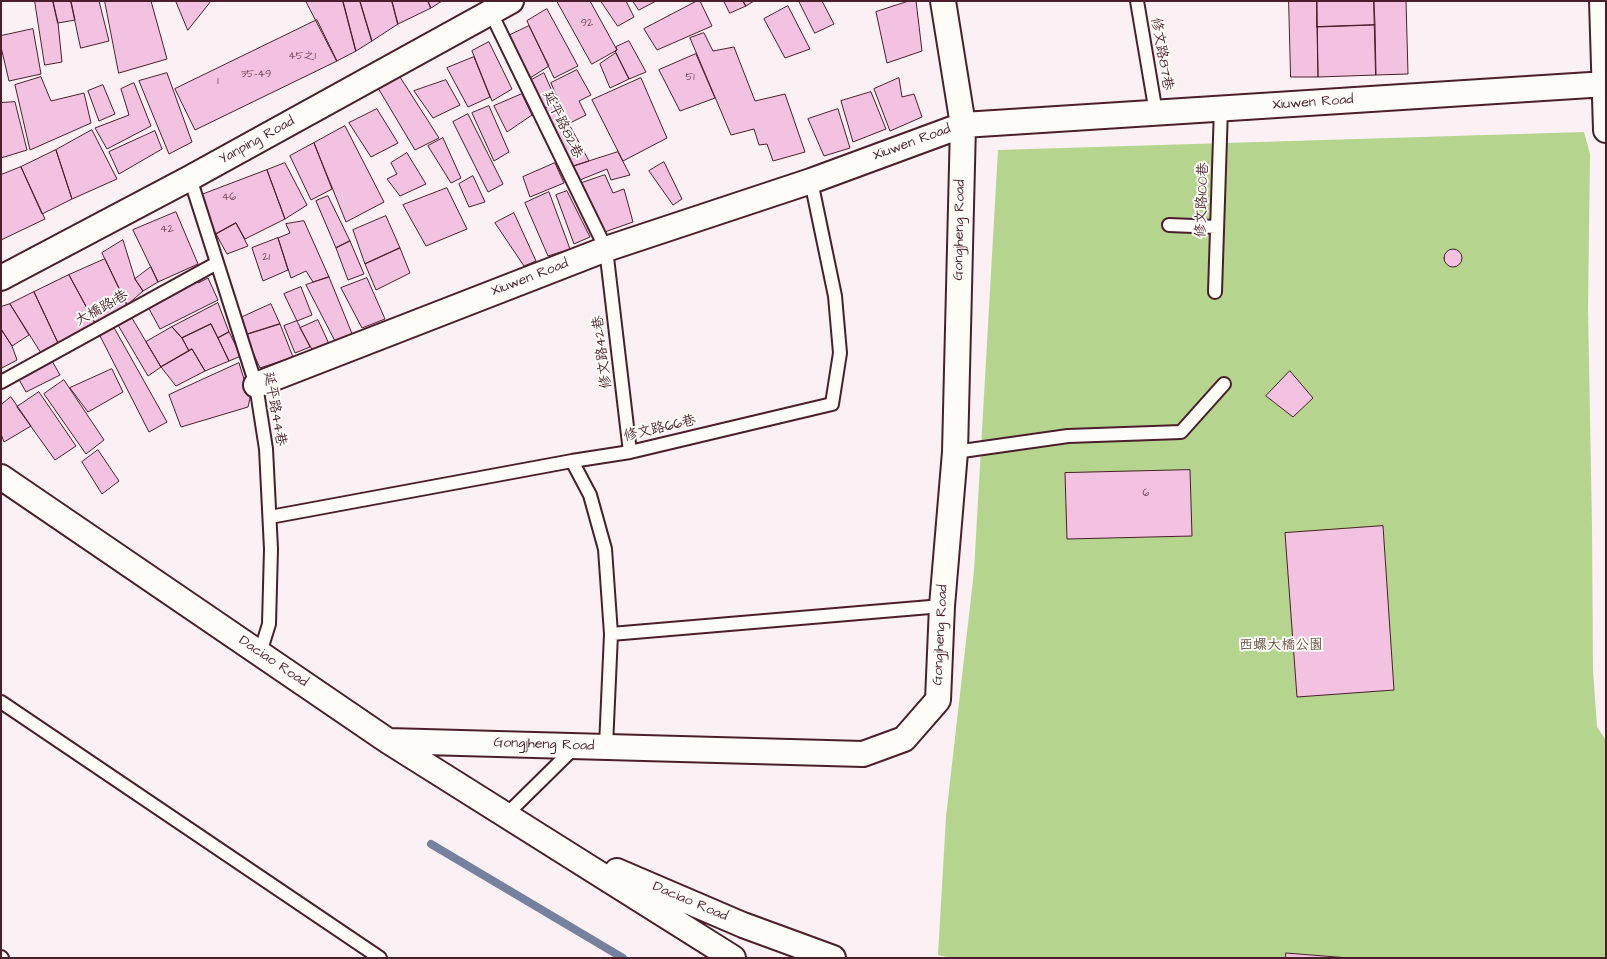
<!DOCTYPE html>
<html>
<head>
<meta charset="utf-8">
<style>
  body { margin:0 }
  #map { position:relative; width:1607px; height:959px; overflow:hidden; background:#fbf0f3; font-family:"Architects Daughter",sans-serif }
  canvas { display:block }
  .frame { position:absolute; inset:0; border:2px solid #4a1f2b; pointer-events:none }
</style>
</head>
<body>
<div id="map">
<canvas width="1607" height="959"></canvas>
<div class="frame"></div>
</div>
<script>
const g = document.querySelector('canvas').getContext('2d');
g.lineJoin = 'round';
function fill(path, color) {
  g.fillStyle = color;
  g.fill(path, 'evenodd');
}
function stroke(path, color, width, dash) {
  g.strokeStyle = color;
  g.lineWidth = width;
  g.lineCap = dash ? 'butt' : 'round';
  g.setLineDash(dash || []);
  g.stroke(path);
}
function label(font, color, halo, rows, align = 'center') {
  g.font = font + ' "Architects Daughter","LXGW WenKai TC",sans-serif';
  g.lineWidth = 4;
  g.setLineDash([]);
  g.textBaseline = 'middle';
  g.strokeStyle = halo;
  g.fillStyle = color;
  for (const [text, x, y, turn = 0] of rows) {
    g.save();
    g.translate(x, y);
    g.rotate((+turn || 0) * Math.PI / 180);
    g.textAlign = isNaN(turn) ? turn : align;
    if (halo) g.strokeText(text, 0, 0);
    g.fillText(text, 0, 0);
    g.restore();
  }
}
const green = new Path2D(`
  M1584,132L1590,154L1588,308L1592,526L1593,670L1597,727L1606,740V958H952L938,955L946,817L974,571L998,150Z`);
const stream = new Path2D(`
  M431,844L623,958`);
const building = new Path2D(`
  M35,1H53L58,23L62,62L45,65Z
  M53,1H71L75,20L58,23Z
  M71,1H99L109,41L81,48Z
  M105,1H151L167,59L119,73Z
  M176,1H211L188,30Z
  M306,1H343L356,51L337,61Z
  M343,1H360L372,41L356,51Z
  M360,1H392L398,24L372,41Z
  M392,1H428L431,8L398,24Z
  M428,1H442L431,8Z
  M557,1H590L617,50L592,64Z
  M601,1H626L634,17L618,26Z
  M633,1H656L639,10Z
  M697,1H700L712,26L657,50L644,29Z
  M724,1H743L746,6L730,13Z
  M743,1H754L746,6Z
  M799,1H822L834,24L815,33Z
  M909,1H916L922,51L887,63L876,12Z
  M1289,1H1317L1318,77H1291Z
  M1317,1H1374L1375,25L1317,27Z
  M1374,1H1406L1408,74L1376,75Z
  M788,6L810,49L785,58L764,19Z
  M547,9L578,66L554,78L527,21Z
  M317,20L337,61L195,130L175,89Z
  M1375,25L1376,75L1318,77L1317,27Z
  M529,26L549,66L530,78L506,37Z
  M33,29L41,74L9,81L1,47V36Z
  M704,33L713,51L734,47L755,101L785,94L805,152L773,161L767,144L759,145L754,129L731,135L690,38Z
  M629,41L646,72L629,79L615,51L617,50L616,47Z
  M489,42L512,89L492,101L472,51Z
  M616,53L629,79L610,88L600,64Z
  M696,54L715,98L680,111L659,70Z
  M474,57L490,97L468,107L447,68Z
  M577,70L591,95L579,101L586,115L568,124L551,83Z
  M167,73L192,142L169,154L139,81Z
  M544,73L557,102L539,111L526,83Z
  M41,77L51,101L84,93L91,123L30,150L15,85Z
  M400,77L439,138L415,150L378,88Z
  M641,78L667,138L623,161L592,100Z
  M899,78L902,97L914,94L922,117L890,131L874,89Z
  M446,80L460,105L433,118L414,91Z
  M134,83L151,126L107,149L95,128L129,115L121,89Z
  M103,85L115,114L99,121L88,91Z
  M871,92L886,129L853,142L841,101Z
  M522,94L532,115L507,132L494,106Z
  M15,102L27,150L1,158V103Z
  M557,102L589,161L568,168L539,111Z
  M489,106L509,152L494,161L472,113Z
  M377,109L398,143L371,157L349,123Z
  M838,109L850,148L824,156L808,119Z
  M468,114L503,184L488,192L453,122Z
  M345,126L384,202L346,222L314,143Z
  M92,130L117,179L72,199L56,150Z
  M155,131L162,149L119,174L109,152Z
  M443,138L461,178L451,183L428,146Z
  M314,143L332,189L311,200L290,156Z
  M56,150L72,199L42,214L21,167Z
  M618,152L630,175L611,180L607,169L575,182L568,168Z
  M407,153L426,184L400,196L387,179L397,174L391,163Z
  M664,162L682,199L673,205L649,171Z
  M285,163L307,205L285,219L267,170Z
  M555,163L564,183L530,197L523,177Z
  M21,167L45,219L1,240V175Z
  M267,170L285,219L245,239L236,223L216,234L196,197Z
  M605,175L613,193L624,189L633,222L599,234L576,185Z
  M473,176L485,202L469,207L459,184Z
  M447,188L467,229L426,246L403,205Z
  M567,191L590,237L574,244L556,195Z
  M549,192L570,249L548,256L525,203Z
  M328,196L350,241L336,248L316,201Z
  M176,212L198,264L158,282L133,230Z
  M514,213L536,261L524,266L495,223Z
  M386,216L400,248L365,264L353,230Z
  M304,221L329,277L313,282L306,271L291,278L278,238L290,233L286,224Z
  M236,223L248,246L227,254L216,234Z
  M278,238L288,270L263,281L252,248Z
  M123,240L135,279L143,291L127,305L102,253Z
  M350,241L364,274L348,280L336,248Z
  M400,248L410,273L376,290L365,264Z
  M1444 258a9 9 0 1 1 18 0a9 9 0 1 1-18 0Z
  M105,259L127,305L95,323L69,275Z
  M151,267L158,282L143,291L135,279Z
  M69,275L95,323L58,343L34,292Z
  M329,277L353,336L336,343L306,285Z
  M195,278L198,283L208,278L218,300L160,329L147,305Z
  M367,278L385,319L362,328L341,288Z
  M301,287L312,315L297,321L284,294Z
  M34,292L58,343L41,353L10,304Z
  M218,303L229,332L218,338L211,324L182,338L172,327Z
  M10,304L29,335L12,346L1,329V307Z
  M271,304L280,324L245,335L236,320Z
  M129,313L161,367L148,376L115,320Z
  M318,320L330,346L314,353L300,328Z
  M297,321L310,347L295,353L284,326Z
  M112,324L167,422L149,432L97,330Z
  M211,324L229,361L205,371L192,349L189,351L182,338Z
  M280,324L293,357L260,368L245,335Z
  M172,327L182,338L189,351L161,367L146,342Z
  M1,329L12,346L17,360L2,368Z
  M229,332L241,356L229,361L218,338Z
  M192,349L205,371L176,386L161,367Z
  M51,359L60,375L26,392L17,376Z
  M239,363L250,398L248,407L181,427L169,395Z
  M112,369L123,392L88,412L70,388Z
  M1290,371L1313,398L1293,417L1266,396Z
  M64,380L104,440L86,454L44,394Z
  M39,392L76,446L55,460L17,407Z
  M11,397L31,426L4,442L1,434V405Z
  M98,450L119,481L102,494L82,462Z
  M1190,470L1192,536L1067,539L1065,473Z
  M1383,526L1394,690L1297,697L1285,533Z
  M1286,953L1349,958H1286Z`);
const service = new Path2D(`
  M1137,1L1156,113
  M491,13L606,249L630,452
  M190,178L256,385L266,449L271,549L269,624L260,653
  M1169,225L1217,227
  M1215,292L1221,108
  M1,382L217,263
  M955,452L1068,436L1181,432L1224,384
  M572,461L590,495L605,549L611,634L606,746
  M270,517L572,461L630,452L832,404L840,353L835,296L811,181
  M611,634L942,606
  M1,702L380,958
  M507,814L575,747
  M1,957L2,958`);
const minor = new Path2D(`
  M1602,1L1606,130
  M1,278L190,178L511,1
  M256,385L606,249L811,181L963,125L1606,84
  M1,477L388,741L733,958
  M388,741L863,754L904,739L938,700L942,606L955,452L963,125L943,1
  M617,871L743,925L833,958`);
const numberNames = [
  ["92",587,24],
  ["45之1",302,57],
  ["35-49",256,75],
  ["51",690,78],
  ["1",218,82],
  ["46",229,198],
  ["42",167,230],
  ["21",266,258],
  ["6",1146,494]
];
const streetNames = [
  ["修文路87巷",1161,54,80],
  ["Xiuwen Road",1313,103,-4],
  ["延平路82巷",562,125,64],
  ["Yanping Road",257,141,-29],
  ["Xiuwen Road",912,143,-20],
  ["修文路100巷",1203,200,-88],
  ["Gongjheng Road",960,230,-89],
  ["Xiuwen Road",530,278,-21],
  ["大橋路1巷",102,309,-29],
  ["修文路42巷",603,352,-97],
  ["延平路44巷",274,409,80],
  ["修文路66巷",660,429,-13],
  ["Gongjheng Road",941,635,-87],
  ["Daciao Road",273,662,34],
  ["Gongjheng Road",544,745,2],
  ["Daciao Road",690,902,23]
];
const parkNames = [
  ["西螺大橋公園",1281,646]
];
fill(green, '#b5d48d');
stroke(stream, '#75819f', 8);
fill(building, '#f4c2e1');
stroke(building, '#4a1f2b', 1);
stroke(service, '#4a1f2b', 16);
stroke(minor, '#4a1f2b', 28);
stroke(service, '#fdfcf7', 12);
stroke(minor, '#fdfcf7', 24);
label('11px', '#744858', null, numberNames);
label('14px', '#4a1f2b', '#fdfcf7', streetNames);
label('14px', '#6a5548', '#fdfcf7', parkNames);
</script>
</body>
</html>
